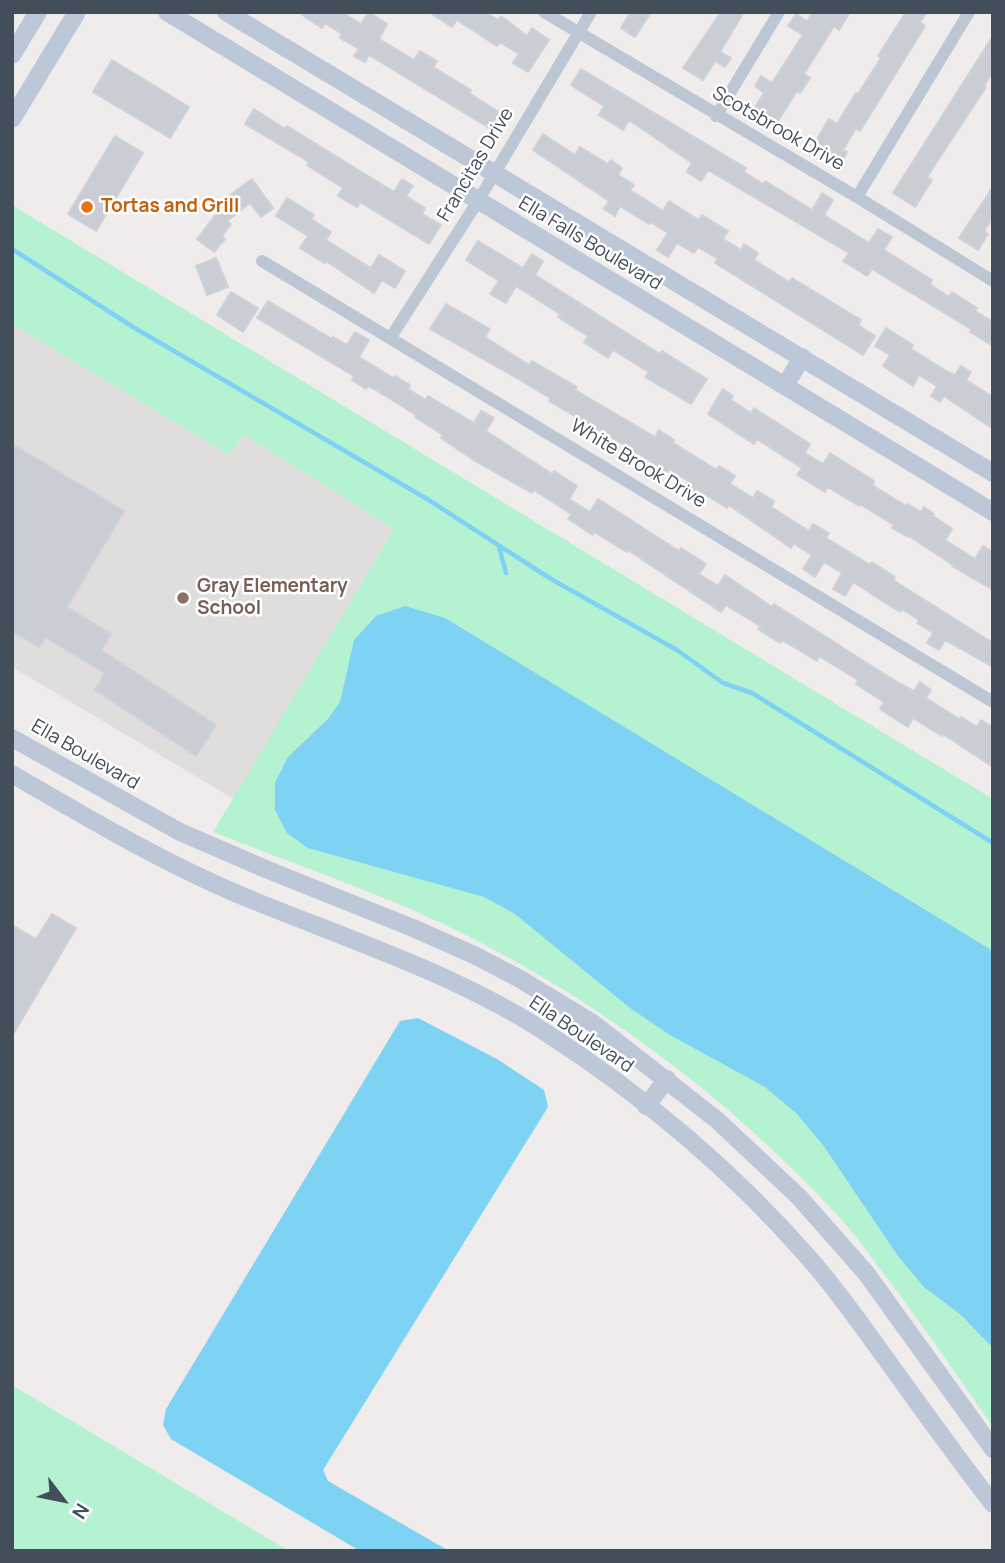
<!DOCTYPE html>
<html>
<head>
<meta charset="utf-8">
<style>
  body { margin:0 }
  #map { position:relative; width:1005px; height:1563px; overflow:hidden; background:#efeceb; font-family:Manrope,sans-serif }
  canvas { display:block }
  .frame { position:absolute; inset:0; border:14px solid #434e5b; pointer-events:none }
  .north { position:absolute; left:28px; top:1465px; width:70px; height:70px; -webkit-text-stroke:5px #fff; paint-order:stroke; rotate:122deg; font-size:19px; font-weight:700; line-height:28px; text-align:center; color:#434e5b }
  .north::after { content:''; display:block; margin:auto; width:24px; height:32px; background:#434e5b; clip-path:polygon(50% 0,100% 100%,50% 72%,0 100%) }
</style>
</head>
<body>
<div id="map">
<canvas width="1005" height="1563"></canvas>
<div class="frame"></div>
<div class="north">N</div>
</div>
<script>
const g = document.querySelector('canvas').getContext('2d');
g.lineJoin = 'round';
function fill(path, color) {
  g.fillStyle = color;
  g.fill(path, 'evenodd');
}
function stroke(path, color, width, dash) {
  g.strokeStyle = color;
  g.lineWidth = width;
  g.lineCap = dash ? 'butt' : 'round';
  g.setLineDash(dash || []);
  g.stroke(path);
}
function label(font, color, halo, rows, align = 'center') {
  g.font = font + ' Manrope,sans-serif';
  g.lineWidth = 5;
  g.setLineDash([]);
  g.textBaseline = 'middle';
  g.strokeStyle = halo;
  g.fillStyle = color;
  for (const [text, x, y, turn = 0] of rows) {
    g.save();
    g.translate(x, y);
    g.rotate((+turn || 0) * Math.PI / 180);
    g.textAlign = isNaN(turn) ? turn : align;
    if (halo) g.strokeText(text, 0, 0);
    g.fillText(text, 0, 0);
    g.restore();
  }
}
const education = new Path2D(`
  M12,324L229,455L243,434L394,529L234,799L12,667Z`);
const green = new Path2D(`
  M12,205L993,799V1427C955,1372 917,1316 876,1264C865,1248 853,1232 840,1218C728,1096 589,993 439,922C366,888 288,862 213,832L394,529L243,434L229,455L12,324Z
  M12,1385L289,1551H12Z`);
const water = new Path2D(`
  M405,606L445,618L993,951V1348L961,1315L924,1287L898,1256L823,1145L797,1114L765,1087L670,1035L630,1008L515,914L484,897L308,848L287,833L275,810V783L288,757L328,719L340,702L354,640L376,616Z
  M418,1018L497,1059L544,1090L548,1107L323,1470L328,1481L449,1551H360L171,1439L163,1425L166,1409L400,1021Z`);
const stream = new Path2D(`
  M12,249L133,327L427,499L551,579L677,650L723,683L752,693L993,843
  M499,547L506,573`);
const building = new Path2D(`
  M298,12H341L361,24L369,12L387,24L379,39L414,60L420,51L437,61L433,67L471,90L469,93L500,113L491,129L369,55L365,62L354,56L359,49L340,38L342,34L325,23L322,28Z
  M429,12H485L498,20L501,16L527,36L532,28L549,40L528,72L513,63L519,54L500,42L497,46L457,20L452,27Z
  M631,12H651L635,37L621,28Z
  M721,12H744L720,52L731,58L725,67L715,61L703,80L683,68Z
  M813,12H850L839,30L834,26L804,74L810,78L800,93L797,91L776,124L753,110L764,93L755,86L761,76L772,83L803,35L788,26L796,14L807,21Z
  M906,12H927L920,22L925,26L860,131L856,128L843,150L847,152L841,163L813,146L829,119L837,124L856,93L858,94L881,58L878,56Z
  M993,36V71L984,86L986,87L927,177L932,180L915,207L893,193Z
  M112,60L189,107L170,138L93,92Z
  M581,69L746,168L744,172L763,184L765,181L812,210L822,193L833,200L824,215L869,243L878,229L892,237L884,250L932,280L930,284L949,297L952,292L977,308L975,311L993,322V346L970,332L971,329L872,269L867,276L843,261L849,253L708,170L701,181L687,172L692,163L629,120L623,130L599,115L604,106L571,85Z
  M254,109L285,129L287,126L394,192L402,179L413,186L406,196L425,208L422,214L441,225L429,244L360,202L357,207L338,196L343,188L307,165L309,162L245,124Z
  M543,134L575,155L580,147L608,164L611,160L622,168L618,175L634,185L630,190L663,211L669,201L699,220L702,215L728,231L723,239L741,250L744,244L758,253L754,260L789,282L792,278L861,320L858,325L875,336L863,355L715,263L718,259L698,247L694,253L677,243L668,257L657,250L668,233L651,222L649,224L620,206L615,216L604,209L609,201L533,150Z
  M115,136L143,153L96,231L68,214Z
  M252,179L273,208L261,217L250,203L227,221L231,224L222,236L225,239L214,252L197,239L227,200L226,198Z
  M993,187V217L984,231L988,234L978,250L959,238Z
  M287,198L314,215L311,219L331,232L326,240L371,268L379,255L405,271L395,288L382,280L374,293L326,261L324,263L300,248L308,236L276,216Z
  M478,241L523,268L532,254L543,261L535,275L660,354L662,351L707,379L691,404L645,377L649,372L613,350L608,358L584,342L588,336L558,317L560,314L516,286L506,303L490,294L499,281L466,260Z
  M216,258L228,287L207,295L196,266Z
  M231,292L258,308L243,332L217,315Z
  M268,301L332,339L333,337L347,345L355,332L369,340L359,357L393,378L395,376L410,385L408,389L426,400L428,396L474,423L481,411L494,418L486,431L552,474L554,471L577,486L569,499L590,512L598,499L679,551L681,548L706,564L699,574L718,586L725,575L772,607L774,604L897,682L914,691L920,682L931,690L926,698L959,719L961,717L977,727L981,720L993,727V767L943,734L942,736L913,718L908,727L880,709L884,702L856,684L858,680L819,656L817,661L782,640L780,643L758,629L760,626L726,605L721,612L628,550L627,552L594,532L593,535L568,519L571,514L534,490L532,493L475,461L441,438L443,435L415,417L416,415L376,390L368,386L366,389L352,380L354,376L257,318Z
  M446,304L490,329L485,337L529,365L532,361L577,387L575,390L655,437L659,430L674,440L673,443L717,470L719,466L735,476L730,484L753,498L757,491L774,501L771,507L809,531L813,524L829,533L826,538L870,565L872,562L895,577L893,580L993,643V667L945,640L939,650L927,643L933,633L917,623L919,620L902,609L900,612L853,582L845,596L833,589L842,573L824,562L815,577L803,569L812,555L793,543L791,548L729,505L727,508L698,490L692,500L681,493L688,481L669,469L667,472L638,453L632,464L620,457L626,446L549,401L550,398L515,377L430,329Z
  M886,328L913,345L911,349L946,371L955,375L961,366L971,372L966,380L993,397V429L944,396L940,402L931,396L937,386L919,375L913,386L883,366L890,355L875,346Z
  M723,389L733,396L731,400L751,413L754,408L810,444L805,453L823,464L830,453L874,481L872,485L906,506L907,504L921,512L924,507L934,514L933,516L952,529L945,540L975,559L983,546L993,552V590L952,566L953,565L909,536L908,537L892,528L894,525L860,504L859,506L828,487L825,492L797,475L802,468L757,439L754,444L708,414Z
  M12,444L124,511L67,607L111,634L101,650L216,725L196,756L95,690L105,673L45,637L39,647L12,631Z
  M52,914L76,928L12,1036V925L36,939Z`);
const street = new Path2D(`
  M544,12L857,197L993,281
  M716,116L779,12
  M857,197L969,12
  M262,261L993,702
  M391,337L478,201L591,12`);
const secondary = new Path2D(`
  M167,12L993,512
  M226,12L993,473
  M12,55L38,12
  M12,119L77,12
  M785,386L802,357
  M12,738L180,832L268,870L413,928L474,955L520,979L594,1024L717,1120L799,1197L866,1273L993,1449
  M12,774C91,820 172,868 257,902C353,941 454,974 542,1030C640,1093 733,1171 809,1258C838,1291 863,1327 889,1363C923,1410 957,1458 993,1504
  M646,1106L667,1079`);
const markers = [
  [87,207,7,"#e8710a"],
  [183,598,7,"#8d6e63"]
];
const streetNames = [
  ["Scotsbrook Drive",778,129,30],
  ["Francitas Drive",476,165,-59],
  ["Ella Falls Boulevard",590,244,31],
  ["White Brook Drive",638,464,31],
  ["Ella Boulevard",85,755,30],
  ["Ella Boulevard",581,1035,34]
];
const foodNames = [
  ["Tortas and Grill",101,207]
];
const educationNames = [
  ["Gray Elementary",197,587],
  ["School",197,609]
];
fill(education, '#e0dddd');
fill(green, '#b5f2d1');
fill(water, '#7ed2f3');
stroke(stream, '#7ed2f3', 4.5);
fill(building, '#cacdd4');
stroke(building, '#cfd1d8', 2);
stroke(street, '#bdc7d3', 12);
stroke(secondary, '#bcc7d7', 18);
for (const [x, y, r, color] of markers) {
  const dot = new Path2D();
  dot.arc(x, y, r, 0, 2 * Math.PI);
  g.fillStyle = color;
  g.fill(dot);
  stroke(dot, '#fff', 2.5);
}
label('19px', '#434e5b', '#fff', streetNames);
label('bold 19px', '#c56008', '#fff', foodNames, 'left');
label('bold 19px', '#785e54', '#fff', educationNames, 'left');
</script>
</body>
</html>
